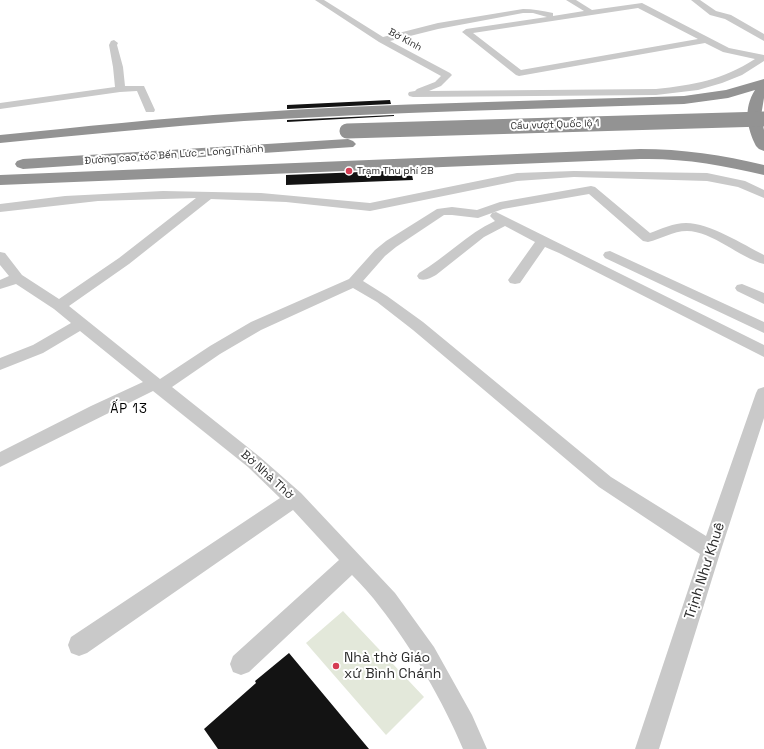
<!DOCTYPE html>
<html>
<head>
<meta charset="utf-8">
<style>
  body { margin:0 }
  canvas { display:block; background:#fff }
</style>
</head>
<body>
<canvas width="764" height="749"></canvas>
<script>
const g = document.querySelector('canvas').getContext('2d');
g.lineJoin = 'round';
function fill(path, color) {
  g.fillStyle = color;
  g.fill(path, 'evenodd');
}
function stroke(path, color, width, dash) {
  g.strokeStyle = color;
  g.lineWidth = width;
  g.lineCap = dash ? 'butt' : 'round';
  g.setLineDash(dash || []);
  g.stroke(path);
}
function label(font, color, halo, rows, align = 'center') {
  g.font = font + ' "Space Grotesk",sans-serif';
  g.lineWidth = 4;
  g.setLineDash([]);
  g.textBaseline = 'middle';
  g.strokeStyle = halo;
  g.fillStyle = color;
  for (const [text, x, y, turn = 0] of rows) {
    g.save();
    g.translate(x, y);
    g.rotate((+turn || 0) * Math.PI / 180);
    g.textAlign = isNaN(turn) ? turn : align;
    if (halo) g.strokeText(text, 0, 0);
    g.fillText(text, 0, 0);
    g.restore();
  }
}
const green = new Path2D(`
  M343,611L424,697L386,735L306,643Z`);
const building = new Path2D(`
  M390,100L391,104L287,109V105Z
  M394,115V116L287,122V120Z
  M411,170L413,180L286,185V175Z
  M289,653L369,749H218L204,729L256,683L255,681Z`);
const minor = new Path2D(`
  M315,0H324L383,37L438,23L523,9C533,9 543,11 553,13V16L584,11L566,0H576L592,10L642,3L729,48L764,55V61L742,75L722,83L698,90L656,95L413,97L409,96L408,94L409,92L415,91L417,89L435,82L441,76L379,42ZM638,8L698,39L521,70L473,33ZM523,13H533L547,17L466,29L462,32L516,75L519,76L705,43L723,52L755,59C722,80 694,85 656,89L429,91L441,86L452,75L450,73L390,41L438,29Z
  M691,0H700L716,11L731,15L764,34V41L725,19L710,15Z
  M114,40L118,43L117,45L123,67L125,86H144L155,110L154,112H146L137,91L120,92L0,109V103L115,87L113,67L109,45L111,41Z
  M574,171L707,173L745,181L764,190V198L738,187L707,181L574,177L517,181L370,211L286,202L211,199L129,264L69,306L160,379L210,346L251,322L349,279L375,250L386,241L437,209L452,207L477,210L500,202L591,186L595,187L650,233C661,229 674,223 686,223C710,223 742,244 764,255V264C740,258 712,231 687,231C673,231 661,239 648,242L643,241L589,194L503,209L478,218L452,215H444L396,247L385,256L363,281L387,296L423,322L611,477L706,536L756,393L758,389L764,387V418L721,550L659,749H635L700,554L599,487L413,330L377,302L353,288L261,330L220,354L172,387L260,457L301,493L395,593L434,647L472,715L487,749H463C444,703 411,646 380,607C372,596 362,585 352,575L249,672L241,675L233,672L230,664L233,656L339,560L293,510L87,653L79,656L71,653L68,645L71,637L280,498L248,467L153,391L0,467V452L91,406L143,382L80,331L43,353L0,370V358L33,345L71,323L54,309L16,284L0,289V280L9,276L0,265V252L5,253L22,275L59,299L119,258L196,198L98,201L0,212V204L65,196L163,191L261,193L370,203L517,173Z
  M496,212L764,345V357L559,253L545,247L520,283L515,284L510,283L508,280L535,242L505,226L484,237L436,275C430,278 426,281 419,279L417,276L419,273C446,257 467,234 495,221L490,216L492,213Z
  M610,251L764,322V333L605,258L603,255L605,252Z
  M742,284L764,293V304L737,291L735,288L737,285Z`);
const highway = new Path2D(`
  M764,79V98L761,116L764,130V151L759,149L756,146C747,128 743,109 755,90L728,98L684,104C537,109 390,112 244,121C162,127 81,135 0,143V135C81,127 162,118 244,113C390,103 537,101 684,96L726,90Z
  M348,139L353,141L356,144L353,147L23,169L17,167L15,164L17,161L23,159Z
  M640,149C682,149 723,155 764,165V175C723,165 682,158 640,159L0,185V175Z`);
const highwayBridge = new Path2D(`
  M347,131L764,119`);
const markers = [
  [349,171,4,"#d53c53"],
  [336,666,4,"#d53c53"]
];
const farStreetnames = [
  ["Bờ Kinh",405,40,28],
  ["Cầu vượt Quốc lộ 1",555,125,-2],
  ["Đường cao tốc Bến Lức - Long Thành",174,155,-4]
];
const farPoinames = [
  ["Trạm Thu phí 2B",357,171]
];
const streetNames = [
  ["Bờ Nhà Thờ",267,475,42]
];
const neighbourhoodNames = [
  ["ẤP 13",129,409]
];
const nearStreetnames = [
  ["Trịnh Như Khuê",705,571,-72]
];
const nearPoinames = [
  ["Nhà thờ Giáo",344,658],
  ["xứ Bình Chánh",344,674]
];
fill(green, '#e3e8da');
fill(building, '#131313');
fill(minor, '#c9c9c9');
fill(highway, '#939393');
stroke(highwayBridge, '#939393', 15);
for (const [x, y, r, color] of markers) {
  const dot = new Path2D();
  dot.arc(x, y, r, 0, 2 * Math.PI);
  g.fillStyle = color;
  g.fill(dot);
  stroke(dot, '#fff', 1.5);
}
label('10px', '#2c2c2c', '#fff', farStreetnames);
label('10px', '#2c2c2c', '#fff', farPoinames, 'left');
label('12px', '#2c2c2c', '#fff', streetNames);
g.letterSpacing = '1px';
label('13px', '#000', '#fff', neighbourhoodNames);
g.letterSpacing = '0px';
label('14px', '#2c2c2c', '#fff', nearStreetnames);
label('14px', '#2c2c2c', '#fff', nearPoinames, 'left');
</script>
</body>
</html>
